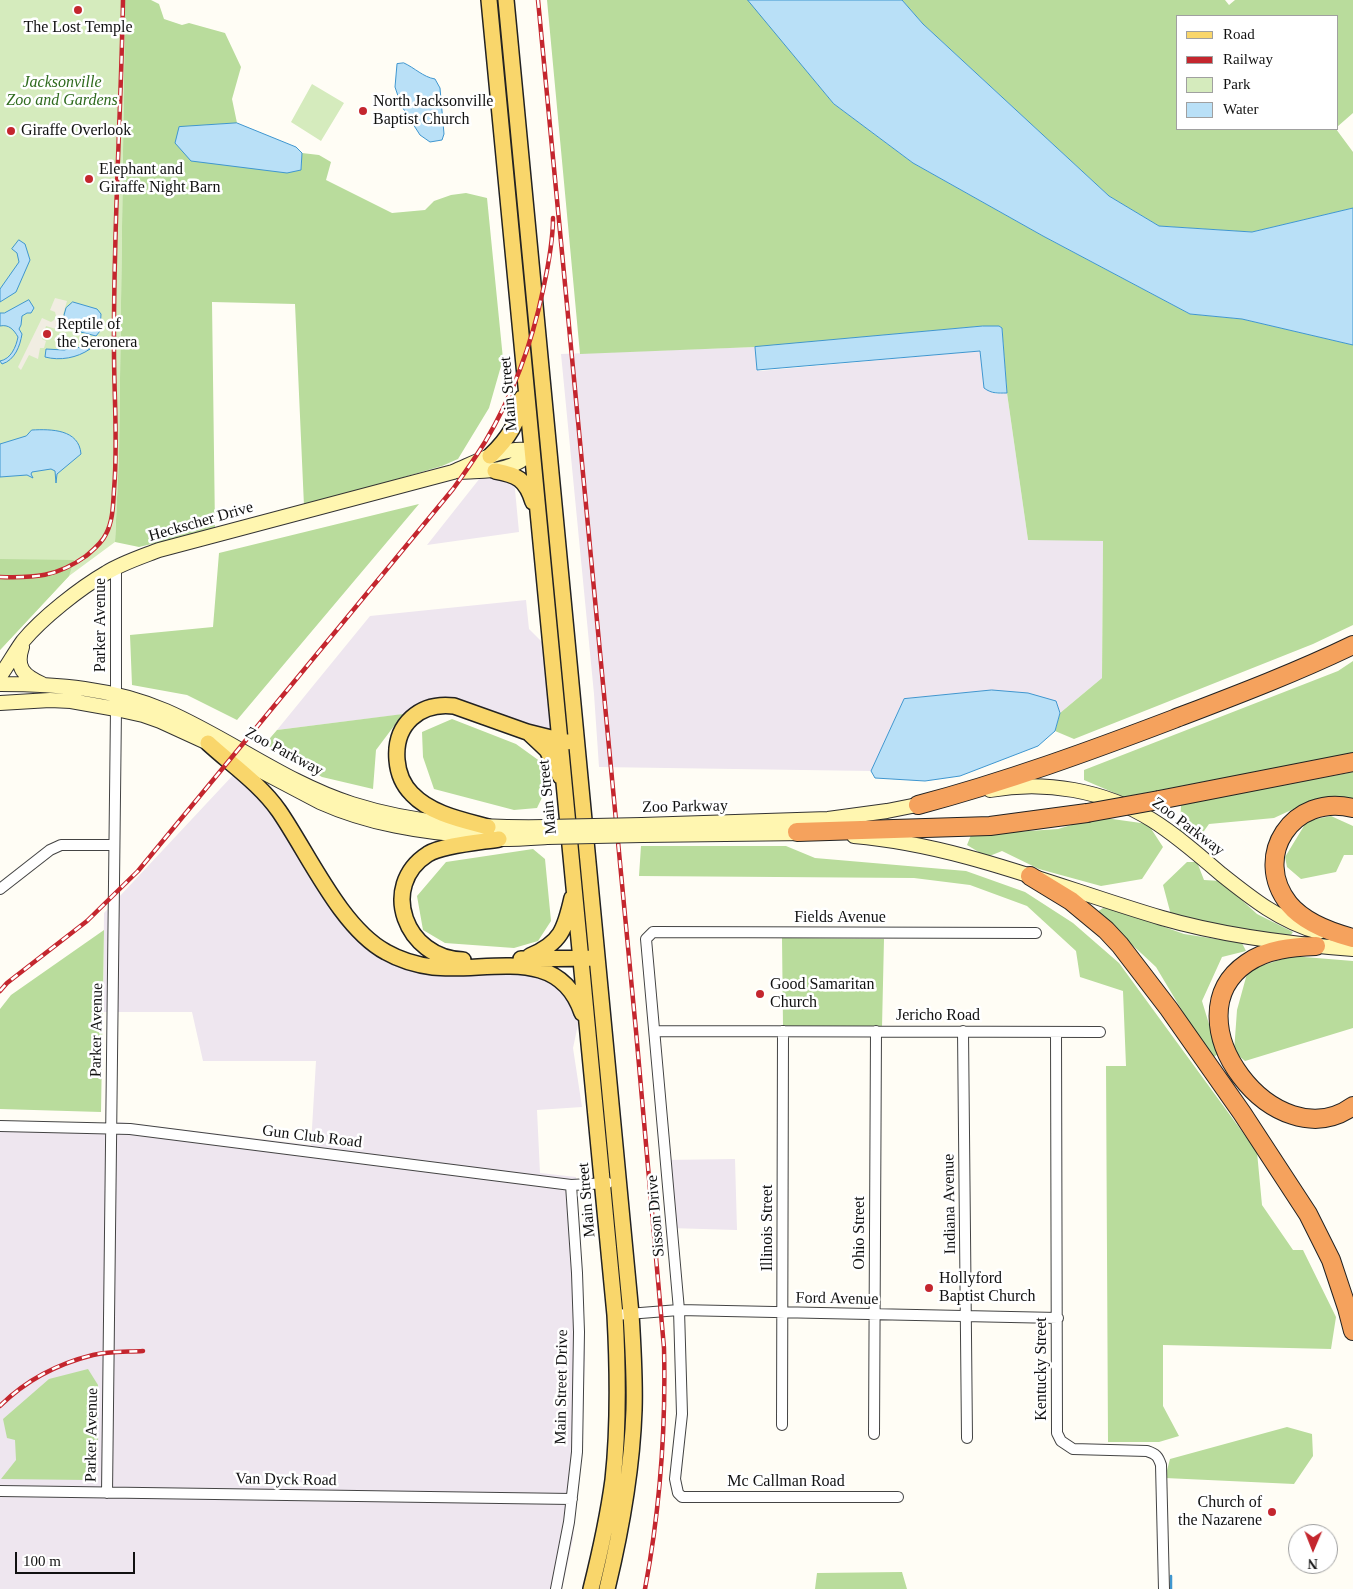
<!DOCTYPE html>
<html>
<head>
<meta charset="utf-8">
<style>
  body { margin:0 }
  #map { position:relative; width:1353px; height:1589px; overflow:hidden; background:#fffdf5; font-family:"Times New Roman",serif }
  canvas { display:block }
  .legend { position:absolute; left:1176px; top:15px; width:162px; height:115px; box-sizing:border-box; background:#fff; border:1px solid #a0a0a0; margin:0; padding:6px 9px; list-style:none; font-size:15px; color:#111 }
  .legend li { display:flex; align-items:center; gap:10px; height:25px }
  .legend b { width:25px; border:1px solid #a0a0a0 }
  .north { position:absolute; left:1288px; top:1524px; width:50px; height:50px; box-sizing:border-box; background:#fff; border:1px solid #a0a0a0; border-radius:50%; rotate:181deg; font-size:14px; font-weight:700; line-height:20px; text-align:center; color:#111 }
  .north::after { content:''; display:block; margin:auto; width:18px; height:22px; background:#c4262e; clip-path:polygon(50% 0,100% 100%,50% 72%,0 100%) }
  .scale { position:absolute; left:15px; top:1552px; width:120px; height:22px; box-sizing:border-box; border:2px solid #111; border-top:0; padding-left:6px; font-size:15px; line-height:18px; white-space:nowrap; color:#111; -webkit-text-stroke:4px #fff; paint-order:stroke }
</style>
</head>
<body>
<div id="map">
<canvas width="1353" height="1589"></canvas>
<ul class="legend">
<li><b style="height:6px;background:#f9d66b"></b>Road</li>
<li><b style="height:6px;background:#c4262e"></b>Railway</li>
<li><b style="height:14px;background:#d5ebbd"></b>Park</li>
<li><b style="height:14px;background:#b9e0f7"></b>Water</li>
</ul>
<div class="north">N</div>
<div class="scale">100 m</div>
</div>
<script>
const g = document.querySelector('canvas').getContext('2d');
g.lineJoin = 'round';
function fill(path, color) {
  g.fillStyle = color;
  g.fill(path, 'evenodd');
}
function stroke(path, color, width, dash) {
  g.strokeStyle = color;
  g.lineWidth = width;
  g.lineCap = dash ? 'butt' : 'round';
  g.setLineDash(dash || []);
  g.stroke(path);
}
function label(font, color, halo, rows, align = 'center') {
  g.font = font + ' "Times New Roman",serif';
  g.lineWidth = 5;
  g.setLineDash([]);
  g.textBaseline = 'middle';
  g.strokeStyle = halo;
  g.fillStyle = color;
  for (const [text, x, y, turn = 0] of rows) {
    g.save();
    g.translate(x, y);
    g.rotate((+turn || 0) * Math.PI / 180);
    g.textAlign = isNaN(turn) ? turn : align;
    if (halo) g.strokeText(text, 0, 0);
    g.fillText(text, 0, 0);
    g.restore();
  }
}
const industrial = new Path2D(`
  M755,347L757,370L760,371L980,351L984,388L996,394L1007,393L1028,540H1103L1102,678L1060,713L1056,701L904,699L871,771L599,767L594,694L561,354Z
  M504,477L514,479L519,532L427,545L480,478Z
  M526,600L529,629L546,646L553,728L548,731L458,704L413,713L277,730L370,616Z
  M235,773L274,812L345,927L368,951L408,969L440,974L529,972L563,989L575,1008L579,1020L573,1048L582,1107L537,1110L540,1173L576,1177L585,1353L582,1454L573,1539L562,1589H0V1122L102,1123L120,1122L311,1145L316,1061H203L192,1012H103L104,913Z
  M735,1159L737,1230L669,1228L663,1160Z`);
const green = new Path2D(`
  M0,0H125L119,454L115,542L69,576L0,650Z
  M312,84L344,103L321,141L291,122Z`);
const forest = new Path2D(`
  M125,0H151L159,4L164,19L182,25L189,23L225,33L241,67L232,99L237,123L179,127L301,170L302,153L319,155L331,162L326,180L392,213L425,210L434,201L451,195L466,193L487,198L503,359L489,408L458,459L442,466L304,506L295,304L212,302L215,529L139,547L115,542L119,454Z
  M547,0H748L834,104L913,163L1043,236L1190,314L1242,319L1353,345V625L1313,644L1074,739L1055,731L1060,713L1102,678L1103,541L1028,540L1007,393L1002,328L999,326H983L755,347L580,354Z
  M902,0H1225L1229,5L1235,0H1353V113L1337,127V16H1177V129H1336L1353,152V208L1252,232L1159,226L1109,196L923,24Z
  M419,504L237,720L187,695L132,685L130,635L213,627L219,553Z
  M0,559L74,560L69,576L0,650Z
  M1353,661V753L1124,797L1084,780V770L1338,671Z
  M403,714L376,750L373,789L322,777L265,744L277,730Z
  M452,719L516,744L541,762L548,785L537,808L514,810L434,789L423,757L422,732Z
  M1353,772V800H1313L1274,818L1209,824L1199,838L1180,832L1181,804Z
  M1331,816L1353,826V855H1344L1336,872L1301,879L1287,867L1285,857L1307,821Z
  M1098,817L1148,824L1163,847L1142,879L1101,886L1039,869L1002,851L987,857L967,845L971,835L1058,829Z
  M641,846H786L815,858L966,871L1025,892L1073,923L1119,963L1257,1152L1262,1205L1293,1250H1303L1336,1317L1331,1349L1163,1345V1406L1179,1436L1159,1442H1108L1106,1066H1126L1123,991L1080,977L1076,951L1027,906L970,885L914,878L639,876Z
  M533,849L545,859L551,921L538,941L514,948L445,943L423,930L417,896L446,862Z
  M1187,862H1197L1204,880L1221,881L1257,914L1293,932L1291,935L1254,931L1171,915L1163,885Z
  M1106,906L1184,934L1242,943L1246,951L1222,957L1202,1001L1218,1054L1211,1059L1156,967L1097,912Z
  M104,930L101,1112L0,1109V1009L11,995Z
  M782,938L884,939L882,1027L783,1026Z
  M1292,956L1353,961V1028L1245,1061L1234,1052L1237,1010L1248,970Z
  M88,1369L98,1385V1470L88,1480L1,1479L16,1460L15,1440L7,1438L3,1419L49,1379Z
  M1287,1427L1312,1434L1313,1456L1294,1484L1165,1478L1170,1459Z
  M902,1572L907,1589H815L817,1573Z`);
const plaza = new Path2D(`
  M55,298L67,301L63,315L68,329L66,332L46,326L42,339L46,341L44,348H40L38,359L29,355L21,370L18,367L42,318L51,322L54,320L56,316L55,312L50,310Z`);
const water = new Path2D(`
  M748,0H902L923,24L1109,196L1159,226L1252,232L1353,208V345L1242,319L1190,314L1043,236L913,163L834,104Z
  M404,63C415,68 423,77 435,79L440,88L444,134L442,140L430,142L420,135L401,105L395,87L397,64Z
  M237,123L296,147L302,153L301,170L287,173L191,161L175,143L179,127Z
  M19,240L25,244L30,260L16,292L0,302V289L19,262L17,253L12,249Z
  M29,300L34,308L31,313H27L22,316L21,325L19,329L22,334C20,346 15,360 2,364L0,361C11,359 16,347 18,337C14,330 9,324 0,326V313H4Z
  M73,302L97,309L101,314L100,331L96,336L69,329L64,315L66,308Z
  M983,326H999L1002,328L1007,393C998,393 992,394 984,388L980,351L757,370L755,347Z
  M74,347L90,349C77,358 60,361 45,357L46,349L64,350Z
  M32,430C51,429 79,429 81,454L57,474L56,483L55,471L51,469L32,472L31,474L33,478L27,475L0,477V444L26,436Z
  M992,690L1028,693L1056,701L1060,713L1055,731L1038,746L960,776L925,781L875,778L871,771L904,699Z`);
const stream = new Path2D(`
  M1171,1576V1589`);
const street = new Path2D(`
  M0,889L50,850L61,845H114
  M655,1031L1100,1032
  M963,1031L967,1438
  M1056,1032L1057,1433L1061,1441L1073,1449L1147,1451C1156,1454 1158,1456 1161,1465L1164,1589
  M0,1126L130,1129L571,1185L608,1183
  M615,1315L679,1310L1058,1318
  M782,1425L783,1031
  M874,1434L876,1031
  M0,1491L572,1499
  M107,1493L116,709V568
  M898,1497H682L678,1493L675,1479L682,1414L679,1310L646,939L653,932L1036,933
  M556,1589L569,1522L577,1452L579,1332L577,1273L571,1185`);
const secondary = new Path2D(`
  M461,472C488,470 512,473 532,451
  M22,647C15,668 24,676 42,684
  M0,676C8,665 15,652 23,641C42,618 80,588 106,573C122,563 141,557 159,550L453,472C477,462 505,445 532,451
  M0,684C57,684 113,688 166,711C230,739 286,783 352,804C415,824 480,828 546,827
  M0,703L50,700L71,701L116,709L143,715L160,721L208,743L320,802C369,824 421,832 474,836C482,837 491,839 500,839C516,839 531,838 547,837
  M990,790C1045,780 1104,790 1152,820C1176,835 1199,855 1221,874C1251,898 1281,922 1319,932
  M642,825L828,819L887,811L927,803
  M643,835L807,833
  M854,836C960,845 1060,888 1162,918C1224,936 1289,944 1353,949`);
const primary = new Path2D(`
  M489,0L615,1315C618,1370 619,1425 613,1480C608,1517 600,1553 591,1589
  M506,0L631,1314C633,1346 635,1378 634,1410C632,1470 621,1531 607,1589
  M490,456C508,439 519,422 522,398
  M495,471C517,475 526,479 533,502
  M530,734L547,750L560,776
  M208,743C232,765 260,784 279,811C308,853 341,928 386,952C400,960 417,965 433,967C487,973 559,944 582,1013
  M488,827C462,820 431,814 412,794C403,785 398,773 397,760C394,724 420,702 454,706L527,732L567,742
  M530,956C561,943 565,929 572,898
  M521,959L591,958
  M463,960C406,959 378,886 428,854C443,845 481,842 499,839`);
const highway = new Path2D(`
  M1159,800L1353,762
  M918,805C1005,782 1090,751 1174,719C1234,696 1295,673 1353,645
  M1353,808C1293,793 1251,856 1289,904C1304,922 1330,932 1353,938
  M797,832L990,826L1087,813
  M1030,876L1071,901L1106,930L1120,945L1169,1009L1242,1113L1308,1214L1331,1260L1347,1308L1353,1331
  M1316,946C1293,947 1267,949 1247,963C1166,1018 1276,1162 1353,1106`);
const rail = new Path2D(`
  M538,0L636,1031L664,1348C666,1429 660,1509 645,1589
  M0,577C34,578 57,577 86,556C93,550 102,543 106,534C113,521 113,505 114,490C118,444 114,397 114,351C113,234 121,117 123,0
  M0,991L7,983L87,921L138,871L453,489C464,474 475,458 485,442C513,395 532,343 543,290C548,267 553,242 553,218
  M0,1406C26,1380 57,1364 93,1355C109,1351 126,1352 143,1351`);
const secondaryBridge = new Path2D(`
  M546,827L642,825
  M547,837L643,835`);
const highwayBridge = new Path2D(`
  M1087,813L1159,800`);
const markers = [
  [78,10,5,"#c4262e"],
  [363,111,5,"#c4262e"],
  [11,131,5,"#c4262e"],
  [89,179,5,"#c4262e"],
  [47,334,5,"#c4262e"],
  [760,994,5,"#c4262e"],
  [929,1288,5,"#c4262e"],
  [1272,1512,5,"#c4262e"]
];
const poiNames = [
  ["The Lost Temple",78,28,"center"],
  ["North Jacksonville",373,102],
  ["Baptist Church",373,120],
  ["Giraffe Overlook",21,131],
  ["Elephant and",99,170],
  ["Giraffe Night Barn",99,188],
  ["Reptile of",57,325],
  ["the Seronera",57,343],
  ["Good Samaritan",770,985],
  ["Church",770,1003],
  ["Hollyford",939,1279],
  ["Baptist Church",939,1297],
  ["Church of",1262,1503,"right"],
  ["the Nazarene",1262,1521,"right"]
];
const parkNames = [
  ["Jacksonville",62,83],
  ["Zoo and Gardens",62,101]
];
const streetNames = [
  ["Main Street",509,394,-95],
  ["Heckscher Drive",201,522,-16],
  ["Parker Avenue",101,625,-90],
  ["Zoo Parkway",284,752,28],
  ["Main Street",548,797,-96],
  ["Zoo Parkway",685,807,-1],
  ["Zoo Parkway",1188,827,37],
  ["Fields Avenue",840,918],
  ["Jericho Road",938,1016],
  ["Parker Avenue",97,1030,-89],
  ["Gun Club Road",312,1137,7],
  ["Main Street",587,1200,-95],
  ["Indiana Avenue",950,1204,-91],
  ["Sisson Drive",656,1216,-95],
  ["Illinois Street",768,1228,-90],
  ["Ohio Street",860,1233,-90],
  ["Ford Avenue",837,1299,1],
  ["Kentucky Street",1042,1369,-90],
  ["Main Street Drive",562,1387,-89],
  ["Parker Avenue",92,1435,-89],
  ["Van Dyck Road",286,1480,1],
  ["Mc Callman Road",786,1482]
];
fill(industrial, '#eee6ef');
fill(green, '#d5ebbd');
fill(forest, '#b9dc9c');
fill(plaza, '#f1ede2');
fill(water, '#b9e0f7');
stroke(water, '#3f96cf', 1);
stroke(stream, '#3f96cf', 2.5);
stroke(street, '#444', 12);
stroke(secondary, '#333', 16);
stroke(primary, '#222', 18);
stroke(highway, '#222', 20);
stroke(street, '#fff', 10);
stroke(secondary, '#fff6b0', 14);
stroke(primary, '#f9d66b', 15);
stroke(highway, '#f5a25d', 18);
stroke(rail, '#c4262e', 4.5);
stroke(rail, '#fff', 2.5, [8]);
stroke(secondaryBridge, '#333', 16, []);
stroke(highwayBridge, '#222', 20, []);
stroke(secondaryBridge, '#fff6b0', 14);
stroke(highwayBridge, '#f5a25d', 18);
for (const [x, y, r, color] of markers) {
  const dot = new Path2D();
  dot.arc(x, y, r, 0, 2 * Math.PI);
  g.fillStyle = color;
  g.fill(dot);
  stroke(dot, '#fff', 2);
}
label('16px', '#111', '#fff', poiNames, 'left');
label('italic 16px', '#2f6b1f', '#fff', parkNames);
label('16px', '#111', '#fff', streetNames);
</script>
</body>
</html>
